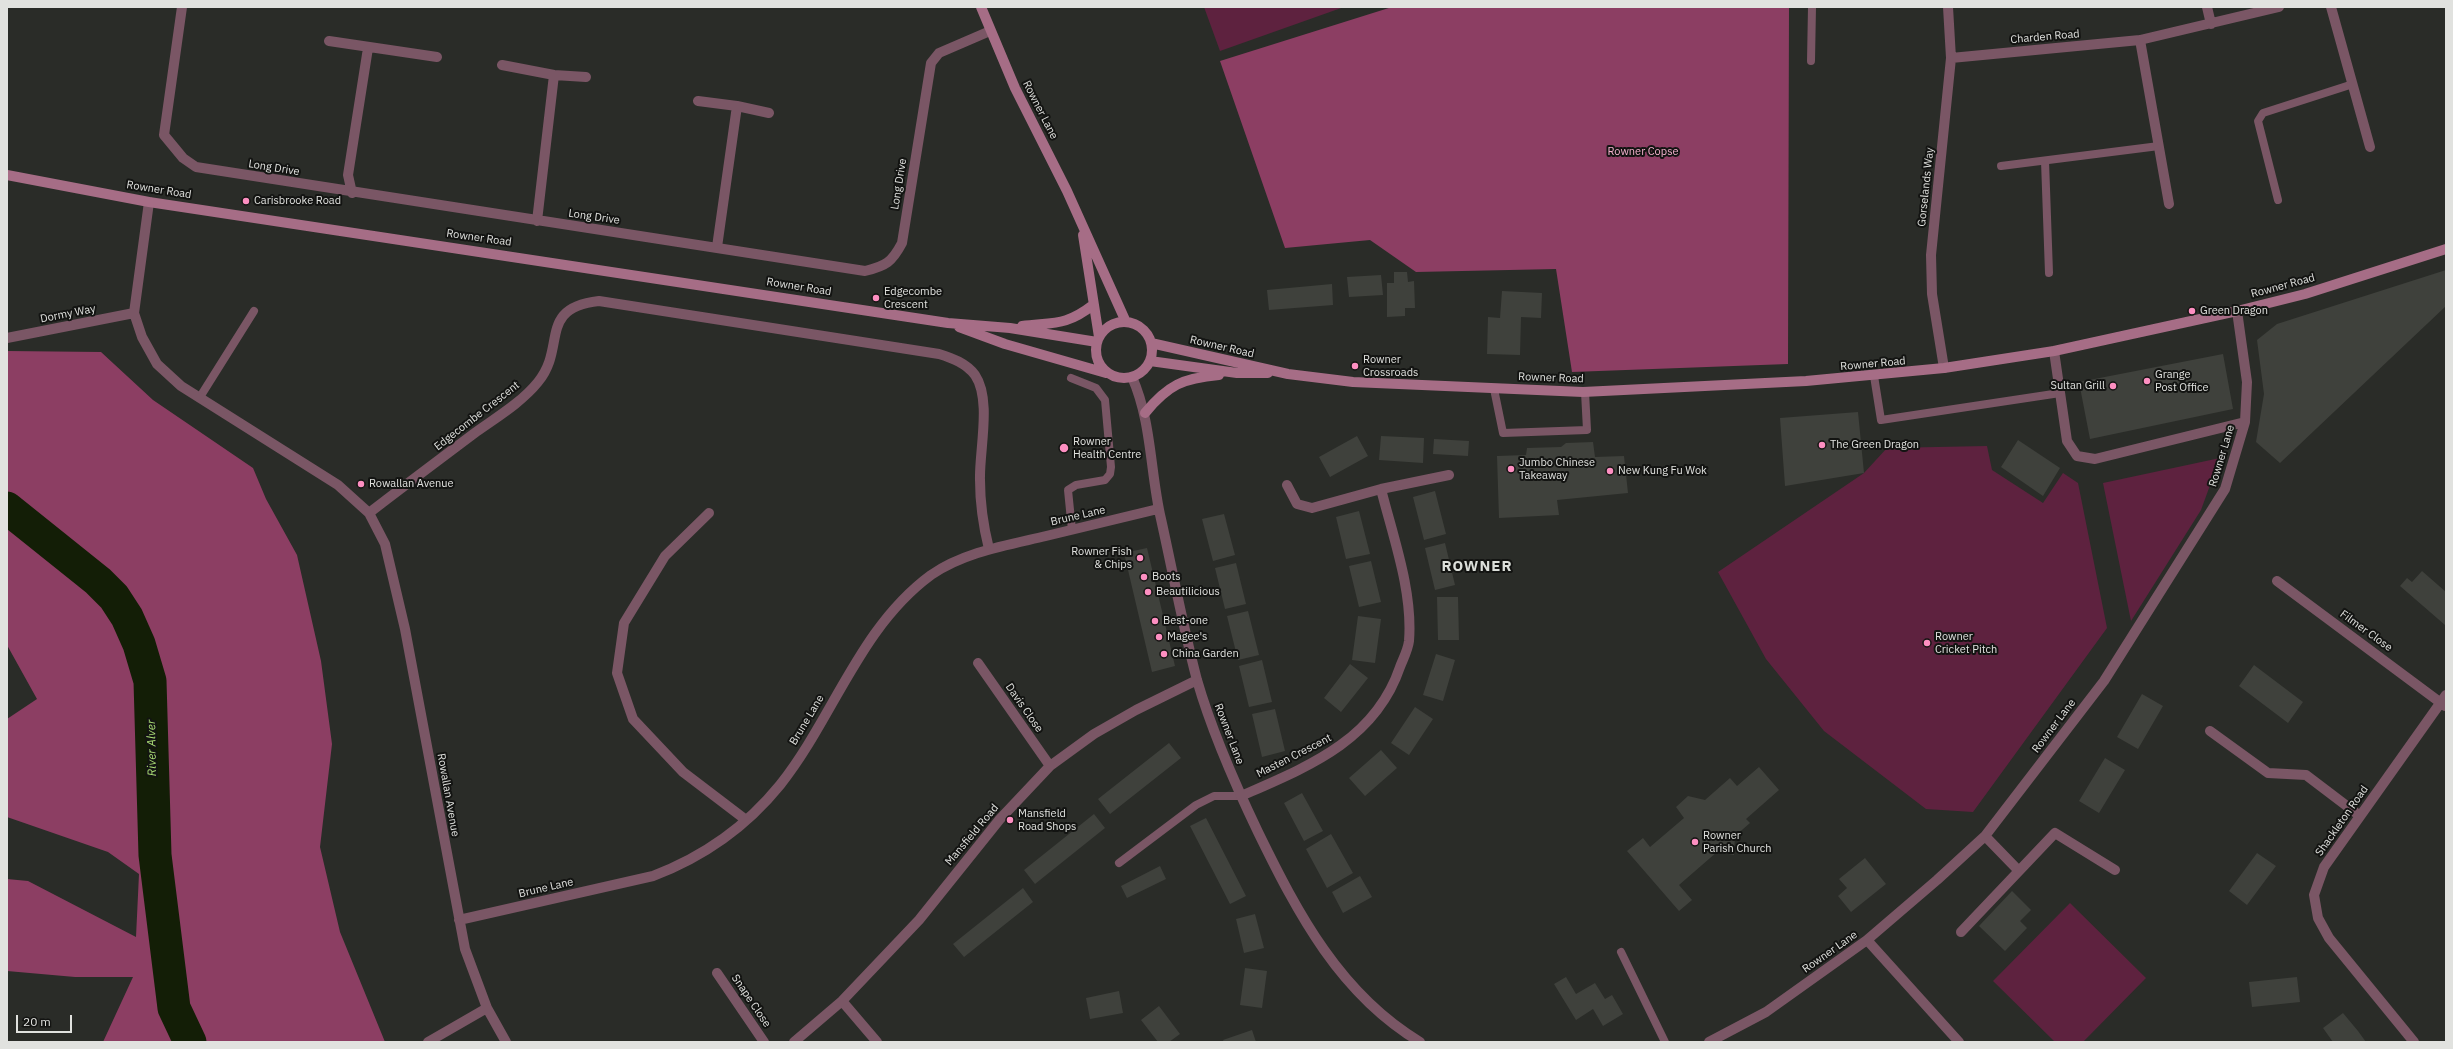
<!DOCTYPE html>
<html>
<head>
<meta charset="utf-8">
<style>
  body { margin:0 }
  #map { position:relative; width:2453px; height:1049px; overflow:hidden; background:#2a2c28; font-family:"IBM Plex Sans",sans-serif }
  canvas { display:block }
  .frame { position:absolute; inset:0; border:8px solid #e1e2df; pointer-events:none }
  .scale { position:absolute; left:16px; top:1015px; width:56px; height:18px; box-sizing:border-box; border:2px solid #e1e2df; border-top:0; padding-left:5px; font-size:12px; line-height:14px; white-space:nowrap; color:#e1e2df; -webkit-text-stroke:3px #131412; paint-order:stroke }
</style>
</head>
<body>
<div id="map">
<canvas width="2453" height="1049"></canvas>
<div class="frame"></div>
<div class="scale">20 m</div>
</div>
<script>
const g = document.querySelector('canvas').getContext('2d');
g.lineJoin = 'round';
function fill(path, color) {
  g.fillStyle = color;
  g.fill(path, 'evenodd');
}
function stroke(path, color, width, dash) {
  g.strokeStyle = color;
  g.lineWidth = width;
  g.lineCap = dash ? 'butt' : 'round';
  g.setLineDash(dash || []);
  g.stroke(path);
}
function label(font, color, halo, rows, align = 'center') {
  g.font = font + ' "IBM Plex Sans",sans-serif';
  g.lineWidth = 4;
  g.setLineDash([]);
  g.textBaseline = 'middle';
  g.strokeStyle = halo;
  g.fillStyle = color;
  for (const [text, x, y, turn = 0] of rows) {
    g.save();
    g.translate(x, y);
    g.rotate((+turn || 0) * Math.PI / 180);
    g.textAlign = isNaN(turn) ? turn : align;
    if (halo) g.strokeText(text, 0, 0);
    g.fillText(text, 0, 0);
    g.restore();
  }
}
const green = new Path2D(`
  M1204,7H1344L1220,51Z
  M1987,446L1992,470L2043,503L2063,473L2078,483L2107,628L1973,812L1926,809L1824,731L1766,659L1718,572L1864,473L1887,448Z
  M2220,458L2201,510L2131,621L2103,483Z
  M2070,903L2146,978L2083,1042H2055L1993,981Z`);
const forest = new Path2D(`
  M1392,7H1789L1788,364L1572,372L1556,269L1416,272L1370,240L1285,248L1220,61Z
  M7,351L101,352L153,400L253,468L266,499L297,555L321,661L332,744L320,847L340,932L385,1042H103L133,977H75L7,971V879L28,881L136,937L139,874L108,852L7,817V719L37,699L7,645Z`);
const river = new Path2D(`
  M7,508L98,581L114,597L127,617L139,644L150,681L155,855L174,1008L190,1042`);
const building = new Path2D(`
  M2446,270V306L2280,463L2256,442L2264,394L2257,340L2277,324Z
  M1394,272H1407L1408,282L1414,281L1415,308H1405V316L1387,317V283H1394Z
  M1381,275L1383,295L1349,297L1347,277Z
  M1332,284L1333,305L1269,310L1267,290Z
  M1502,291L1542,293L1541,318L1521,317L1520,355L1487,354L1488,317L1500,318Z
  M2223,354L2233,409L2090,439L2079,382Z
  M1858,412L1864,473L1785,486L1780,418Z
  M1357,436L1368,456L1330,477L1319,457Z
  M1381,436L1424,438L1423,463L1379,460Z
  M1434,439L1469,441L1468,456L1433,454Z
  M2018,440L2060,468L2043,496L2001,467Z
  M1593,442L1595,457L1624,456L1628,493L1557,500L1559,515L1499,518L1497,456L1526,455L1527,448L1561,447L1566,443Z
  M1435,491L1446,534L1424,540L1413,497Z
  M1359,511L1370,554L1346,559L1336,517Z
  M1224,514L1235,555L1213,561L1202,519Z
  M1445,543L1455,585L1435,590L1425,548Z
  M1147,548L1175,666L1152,672L1124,553Z
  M1371,561L1381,602L1359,607L1349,566Z
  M1236,563L1246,604L1225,609L1215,568Z
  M2422,571L2446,592L2445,625L2400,586L2407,578L2412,582Z
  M1437,597H1458L1459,640H1438Z
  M1248,611L1259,655L1238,660L1227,616Z
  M1358,616L1381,619L1375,663L1352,660Z
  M1436,654L1455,660L1443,701L1423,695Z
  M1262,660L1272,702L1249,707L1239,666Z
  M1350,664L1368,678L1341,712L1324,698Z
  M2254,665L2303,702L2288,723L2239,686Z
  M2142,694L2163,706L2138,749L2117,737Z
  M1415,707L1433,719L1409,755L1391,743Z
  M1275,709L1285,751L1262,757L1252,714Z
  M1169,743L1181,758L1110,814L1098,799Z
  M1381,750L1397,768L1365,796L1349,778Z
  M2105,758L2125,770L2099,813L2079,801Z
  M1759,767L1779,790L1746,819L1750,823L1735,836L1734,855L1717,852L1679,885L1692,900L1679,911L1627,851L1643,838L1650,847L1684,818L1676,807L1688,796L1705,800L1730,778L1737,786Z
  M1302,793L1323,831L1304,841L1284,803Z
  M1094,814L1105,828L1035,884L1024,870Z
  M1206,818L1246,896L1230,904L1190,826Z
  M1331,834L1353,873L1327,888L1306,849Z
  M2257,853L2276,866L2247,905L2229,891Z
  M1865,858L1886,884L1851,912L1838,896L1847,888L1839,879Z
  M1160,866L1166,879L1127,898L1121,886Z
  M1360,876L1372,897L1343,913L1332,892Z
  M1023,888L1033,902L964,957L953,944Z
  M2012,891L2031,910L2020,921L2027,928L2005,951L1979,926Z
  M1255,914L1264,948L1244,953L1236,919Z
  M1245,968L1267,971L1262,1008L1240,1005Z
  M1566,977L1576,994L1595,983L1605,999L1612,995L1623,1014L1603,1026L1593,1009L1576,1020L1554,984Z
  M2297,977L2300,1002L2252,1007L2249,982Z
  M1119,991L1123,1013L1090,1019L1086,998Z
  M1159,1006L1180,1034L1169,1042H1158L1141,1020Z
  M2343,1013L2358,1031L2366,1042H2333L2323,1028Z
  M1252,1030L1256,1042H1224L1223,1040Z`);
const lane = new Path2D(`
  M1811,61L1812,7
  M2045,161L2049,273
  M2001,166L2159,146
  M2278,200L2258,121L2263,113L2353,84
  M1874,376L1881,420L2060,393
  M1071,378L1096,388L1105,400L1111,467L1110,474L1105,480L1076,485L1068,490L1072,530
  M1494,389L1503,433L1587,430L1585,392
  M200,397L254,311
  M1119,863L1196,805L1214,796H1241
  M1621,952L1665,1042`);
const street = new Path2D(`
  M182,7L164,135L183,158L196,167L865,271C886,266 892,262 902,243L931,63L939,53L990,31
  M2207,7L2211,24
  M2331,7L2370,147
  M2140,40L2169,204
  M329,41L437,57
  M1951,58L2140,40L2279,7
  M502,65L554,75L586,77
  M698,101L737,106L769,113
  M352,193L348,175L368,48
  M149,202L134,313L142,337L157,364L181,386L338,485L369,513L385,544L405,629L465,949L487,1008L506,1042
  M537,221L554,75
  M717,247L737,106
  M7,338L134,313
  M2054,351L2067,441L2077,456L2095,459L2245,422
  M1944,368L1932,294L1931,255L1951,58L1948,7
  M1132,377C1152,422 1150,472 1161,519C1173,573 1183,627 1197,680C1212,732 1235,784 1258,832C1298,914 1340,994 1420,1042
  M1287,485L1297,504L1312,508L1381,489L1449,475
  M369,513C404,486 440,459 476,432C497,417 522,402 538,382C567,347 537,308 599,301L939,354C952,358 966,363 975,375C992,400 979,451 980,480C980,504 983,525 989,549
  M709,513L665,556L624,623L617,673L633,719L683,772L746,820
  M2277,581L2445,706
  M978,663L1050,766
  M2210,731L2268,773L2306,775L2360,816
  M1241,796C1307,767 1375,741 1400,667C1403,659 1408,650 1409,641C1413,591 1393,537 1381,489
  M1985,836L2018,870
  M459,920L653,876C703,857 746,827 780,785C834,717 859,628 931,575C964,552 1008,545 1046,536C1084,527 1121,518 1158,509
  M1961,932L2055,833L2115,870
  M1867,940L1959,1042
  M717,973L764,1042
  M842,1001L877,1042
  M428,1042L487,1008
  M794,1042L842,1001L919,920L1000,819L1050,766L1094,734L1136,710L1197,680
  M1709,1042L1766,1012L1867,940L1937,880L1985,836L2104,681L2225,489L2245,422L2247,382L2237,311
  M2414,1042L2329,938L2318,918L2314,895L2324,867L2446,695`);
const secondary = new Path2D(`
  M981,7L1015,88L1067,191L1126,322
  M7,175L149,202L948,323L1010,328L1097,342
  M1083,235L1099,337
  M1096 350a28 28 0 1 1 56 0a28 28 0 1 1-56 0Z
  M1022,326C1054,322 1066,326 1093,305
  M959,327L1005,344L1106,373
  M1151,343L1288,374L1353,382L1583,392L1806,381L1944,368L2054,351L2237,311L2305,294L2446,249
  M1150,361L1237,373H1268
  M1145,413C1168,385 1183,378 1219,375`);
const markers = [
  [246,201,4,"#fd8fc1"],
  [876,298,4,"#fd8fc1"],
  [2192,311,4,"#fd8fc1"],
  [1355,366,4,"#fd8fc1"],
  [2147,381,4,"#fd8fc1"],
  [2113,386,4,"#fd8fc1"],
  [1822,445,4,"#fd8fc1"],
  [1064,448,5,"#fd8fc1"],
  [1511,469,4,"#fd8fc1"],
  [1610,471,4,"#fd8fc1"],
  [361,484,4,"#fd8fc1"],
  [1140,558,4,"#fd8fc1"],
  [1144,577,4,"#fd8fc1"],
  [1148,592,4,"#fd8fc1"],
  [1155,621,4,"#fd8fc1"],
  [1159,637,4,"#fd8fc1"],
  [1927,643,4,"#fd8fc1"],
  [1164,654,4,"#fd8fc1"],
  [1010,820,4,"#fd8fc1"],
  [1695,842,4,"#fd8fc1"]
];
const streetNames = [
  ["Charden Road",2045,37,-5],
  ["Rowner Lane",1040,110,63],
  ["Long Drive",274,168,9],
  ["Long Drive",899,184,-81],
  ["Gorselands Way",1926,187,-84],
  ["Rowner Road",159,190,9],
  ["Long Drive",594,217,8],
  ["Rowner Road",479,238,8],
  ["Rowner Road",2283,286,-15],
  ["Rowner Road",799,287,9],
  ["Dormy Way",68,314,-11],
  ["Rowner Road",1222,347,13],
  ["Rowner Road",1873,364,-5],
  ["Rowner Road",1551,378,2],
  ["Edgecombe Crescent",477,416,-38],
  ["Rowner Lane",2222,456,-73],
  ["Brune Lane",1078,516,-13],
  ["Filmer Close",2366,631,36],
  ["Davis Close",1024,708,55],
  ["Brune Lane",807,720,-59],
  ["Rowner Lane",2054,726,-53],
  ["Rowner Lane",1229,734,69],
  ["Masten Crescent",1294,756,-27],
  ["Rowallan Avenue",448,795,80],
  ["Shackleton Road",2342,821,-55],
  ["Mansfield Road",972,835,-50],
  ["Brune Lane",546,888,-13],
  ["Rowner Lane",1830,952,-35],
  ["Snape Close",751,1001,56]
];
const parkNames = [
  ["Rowner Copse",1643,152]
];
const poiNames = [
  ["Carisbrooke Road",254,201],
  ["Edgecombe",884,292],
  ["Crescent",884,305],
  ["Green Dragon",2200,311],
  ["Rowner",1363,360],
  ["Crossroads",1363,373],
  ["Grange",2155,375],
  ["Post Office",2155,388],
  ["Sultan Grill",2105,386,"right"],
  ["Rowner",1073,442],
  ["Health Centre",1073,455],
  ["The Green Dragon",1830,445],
  ["Jumbo Chinese",1519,463],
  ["Takeaway",1519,476],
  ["New Kung Fu Wok",1618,471],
  ["Rowallan Avenue",369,484],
  ["Rowner Fish",1132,552,"right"],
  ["& Chips",1132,565,"right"],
  ["Boots",1152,577],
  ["Beautilicious",1156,592],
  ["Best-one",1163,621],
  ["Magee's",1167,637],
  ["Rowner",1935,637],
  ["Cricket Pitch",1935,650],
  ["China Garden",1172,654],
  ["Mansfield",1018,814],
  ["Road Shops",1018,827],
  ["Rowner",1703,836],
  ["Parish Church",1703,849]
];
const waterNames = [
  ["River Alver",152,748,-91]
];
const districtNames = [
  ["ROWNER",1477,567]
];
fill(green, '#5e223f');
fill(forest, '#8c3e63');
stroke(river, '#131e06', 33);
fill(building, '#3f413c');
stroke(lane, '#7a5665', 8);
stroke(street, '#7a5665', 10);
stroke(secondary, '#a66d86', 10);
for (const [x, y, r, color] of markers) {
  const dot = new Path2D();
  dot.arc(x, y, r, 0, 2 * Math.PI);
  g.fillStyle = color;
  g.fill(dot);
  stroke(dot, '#131412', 1.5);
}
label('11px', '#e1e2df', '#131412', streetNames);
label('11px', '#f6b2cf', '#131412', parkNames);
label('11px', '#e1e2df', '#131412', poiNames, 'left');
label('italic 12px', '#acdf76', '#131412', waterNames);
g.letterSpacing = '1px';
label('bold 15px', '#dcdfda', '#131412', districtNames);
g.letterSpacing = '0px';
</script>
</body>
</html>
